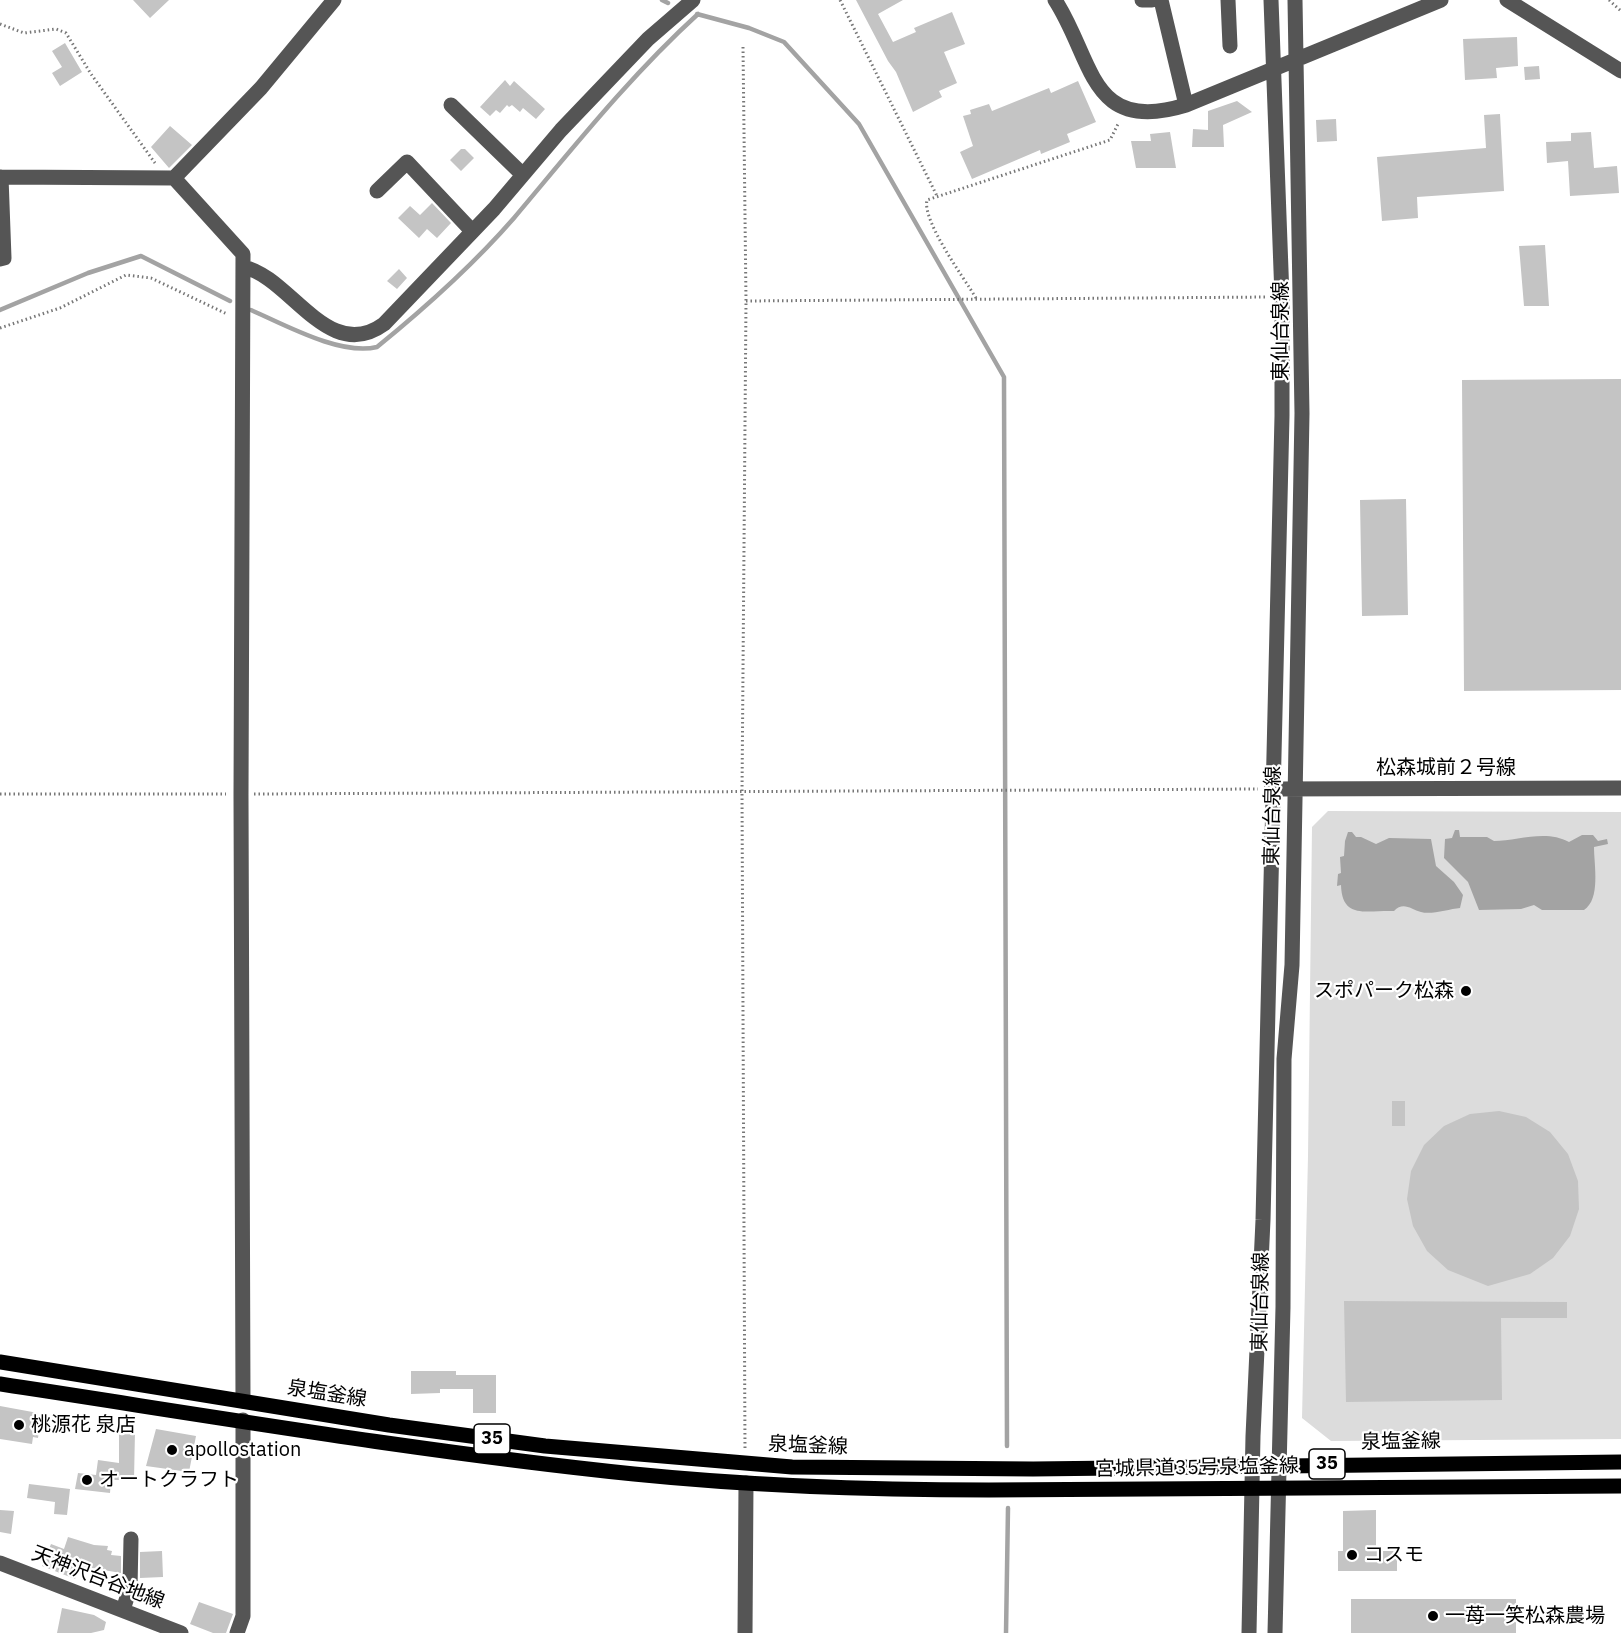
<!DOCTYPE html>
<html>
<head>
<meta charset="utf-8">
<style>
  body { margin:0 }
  canvas { display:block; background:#fff }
</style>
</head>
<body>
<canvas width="1621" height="1633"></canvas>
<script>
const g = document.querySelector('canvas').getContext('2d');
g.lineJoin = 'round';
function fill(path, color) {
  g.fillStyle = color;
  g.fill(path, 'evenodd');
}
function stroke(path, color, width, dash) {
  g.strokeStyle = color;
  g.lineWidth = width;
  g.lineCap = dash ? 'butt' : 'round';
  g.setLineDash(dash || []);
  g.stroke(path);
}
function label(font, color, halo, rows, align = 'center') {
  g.font = font + ' "IBM Plex Sans","Noto Sans JP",sans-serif';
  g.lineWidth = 4.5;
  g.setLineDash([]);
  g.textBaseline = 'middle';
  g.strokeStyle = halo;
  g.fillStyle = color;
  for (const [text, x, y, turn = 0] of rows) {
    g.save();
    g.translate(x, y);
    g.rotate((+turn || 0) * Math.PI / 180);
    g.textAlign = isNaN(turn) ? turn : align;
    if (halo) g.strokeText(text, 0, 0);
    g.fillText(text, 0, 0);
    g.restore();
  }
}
const green = new Path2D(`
  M1328,811L1621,812V1439L1331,1441L1302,1418L1308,1156L1312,827Z`);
const water = new Path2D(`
  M1455,830H1459L1460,837H1487L1494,841C1517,841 1546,829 1569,842L1582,835H1593L1598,841L1607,839L1608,844L1594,847C1594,865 1601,899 1584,910H1542L1534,905L1521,909L1479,910L1468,882L1444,858L1445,839L1452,838Z
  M1348,832H1352L1356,837H1361L1376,844L1389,838L1431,839L1436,866L1454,882L1463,895L1460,908C1449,909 1431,915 1421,912C1411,909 1403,901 1394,911C1367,910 1342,920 1341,885L1337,886L1338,874L1341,873L1340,857L1344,856L1345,841Z`);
const stream = new Path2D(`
  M662,0L668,3
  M697,14L749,28L784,42L859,124L1004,377L1007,1446
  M0,310L88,273L141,256L230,301
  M251,310C285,325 341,356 377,347C425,308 473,265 514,218C573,148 630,76 698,14
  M1006,1633L1008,1508`);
const building = new Path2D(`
  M133,0H169L150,18Z
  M856,0H903L878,14L893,42L916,32L914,28L952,12L965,44L944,52L957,83L939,91L942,97L913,112L896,72L888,61Z
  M1517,37L1518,66L1496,68L1497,78L1465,80L1463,39Z
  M65,43L82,72L60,86L52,73L62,67L52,51Z
  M1539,66L1540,79L1525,80L1524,67Z
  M505,80L510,86L514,81L545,109L536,119L523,108L520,112L512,105L509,107L507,105L500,113L496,110L490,116L480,107Z
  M1078,81L1096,122L1067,134L1070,142L1041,154L1040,150L972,179L960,152L973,146L963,116L971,114L970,110L989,104L992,111L1049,88L1051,93Z
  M1237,101L1252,112L1223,125L1224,147H1192L1193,129L1208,130V111Z
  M1500,114L1504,191L1417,197L1418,218L1382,221L1377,157L1486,148L1484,115Z
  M1336,119L1337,141L1317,142L1316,120Z
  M170,126L192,145L169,168L151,147Z
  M1170,132L1176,168H1136L1131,141H1151L1150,134Z
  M1591,132L1594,168L1617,166L1619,193L1570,196L1568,161L1547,163L1546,142L1571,141V133Z
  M461,149H465L474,158L461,171L450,160Z
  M432,203L451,223L437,238L427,229L419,238L398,218L410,206L420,215Z
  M1545,245L1549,306H1524L1519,246Z
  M399,269L407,278L397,289L387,281Z
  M1621,379V690L1464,691L1462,380Z
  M1406,499L1408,615L1362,616L1360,500Z
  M1392,1101H1405V1126H1392Z
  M1499,1111L1526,1117L1550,1132L1568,1154L1578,1181L1579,1209L1570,1236L1553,1258L1530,1274L1488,1286L1448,1270L1427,1251L1413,1226L1407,1199L1411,1171L1424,1145L1444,1126L1470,1114Z
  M1344,1301L1567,1302V1318H1501L1502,1400L1346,1402Z
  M411,1371H456V1375H496V1413H473V1389H440V1393L411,1394Z
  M0,1406L38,1413L36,1424L40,1425L38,1438L33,1437L32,1444L0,1439Z
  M156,1429L196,1436L189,1472L146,1466Z
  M119,1431H135L134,1480H111L110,1493L75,1489L78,1473L96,1475L98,1460L119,1463Z
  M29,1484L70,1489L67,1515L54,1514L55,1502L27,1498Z
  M0,1510L14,1511L11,1534L0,1532Z
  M1376,1510V1551H1397V1571H1338V1551H1343V1511Z
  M68,1537L94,1545L108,1546L107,1550L112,1551L111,1555L121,1556V1573L80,1566L75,1579L42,1566L51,1544L64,1549Z
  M162,1551L163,1577L140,1578V1552Z
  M1351,1599H1516V1633H1351Z
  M199,1602L233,1614L226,1633H213L190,1624Z
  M62,1608L94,1615L106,1622L104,1630L91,1633H57Z`);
const path = new Path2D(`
  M840,0L937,196
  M1609,0L1621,11
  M0,24L24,33L56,29L66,33L91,74L155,163
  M743,47L746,301L742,793L745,1450
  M976,298C964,278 922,221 927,200L1110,140L1119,122
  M746,301L1268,297
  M0,328L60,308L126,275L151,278L227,314
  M0,794H226
  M254,794L1258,789`);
const minor = new Path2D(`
  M1055,0C1094,60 1089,135 1186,105L1441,0
  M1142,0H1152
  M1161,0L1186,105
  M1228,0L1230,46
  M1507,0L1621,71
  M451,105L522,174
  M0,177L174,178
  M377,191L407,162L472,231
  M0,259L4,258L1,177
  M243,267C290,276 328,365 384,324L494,209L561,130L648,39L693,0
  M1271,789L1621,788
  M243,1401L241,794L243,254L174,178L261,88L334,0
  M0,1563L181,1633
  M123,1610L130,1588L131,1539
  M237,1633L243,1616V1420
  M745,1633L746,1483
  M1249,1633L1253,1436L1263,1220L1282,416V297L1271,0
  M1275,1633L1283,1307L1284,1059L1292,965L1302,413L1295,0`);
const major = new Path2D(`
  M0,1362L389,1425L545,1446L792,1467L1033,1469L1621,1462
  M0,1384C211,1416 422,1452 634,1474C752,1486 871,1490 989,1490L1621,1486`);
const markers = [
  [1466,991,6,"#000"],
  [19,1425,6,"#000"],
  [172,1450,6,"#000"],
  [87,1480,6,"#000"],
  [1352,1555,6,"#000"],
  [1433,1616,6,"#000"]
];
const shields = [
  [492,1439,36],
  [1327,1464,36]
];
const shieldNames = [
  ["35",492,1439],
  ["35",1327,1464]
];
const streetNames = [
  ["東仙台泉線",1281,331,-90],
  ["松森城前２号線",1446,768],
  ["東仙台泉線",1273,816,-89],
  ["東仙台泉線",1261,1302,-89],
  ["泉塩釜線",327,1394,9],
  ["泉塩釜線",1401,1442,-1],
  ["泉塩釜線",808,1446,2],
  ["宮城県道35号泉塩釜線",1197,1468,-1],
  ["天神沢台谷地線",98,1578,21]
];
const poiNames = [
  ["スポパーク松森",1454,991,"right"],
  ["桃源花 泉店",31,1425],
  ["apollostation",184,1450],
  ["オートクラフト",99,1480],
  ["コスモ",1364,1555],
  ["一苺一笑松森農場",1445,1616]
];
fill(green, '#dcdcdc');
fill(water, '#a3a3a3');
stroke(stream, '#a3a3a3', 4.5);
fill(building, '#c4c4c4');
stroke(path, '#777', 3, [1.5, 3]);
stroke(minor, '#555', 15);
stroke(major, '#000', 15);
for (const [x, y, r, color] of markers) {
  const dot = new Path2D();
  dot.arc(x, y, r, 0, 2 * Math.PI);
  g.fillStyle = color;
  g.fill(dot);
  stroke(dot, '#fff', 2);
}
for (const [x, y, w] of shields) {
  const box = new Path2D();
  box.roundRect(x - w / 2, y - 15, w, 30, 4.5);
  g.fillStyle = '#fff';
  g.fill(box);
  stroke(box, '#000', 1.5);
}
label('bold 18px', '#000', null, shieldNames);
label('20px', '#000', '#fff', streetNames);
label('20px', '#000', '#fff', poiNames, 'left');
</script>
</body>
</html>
